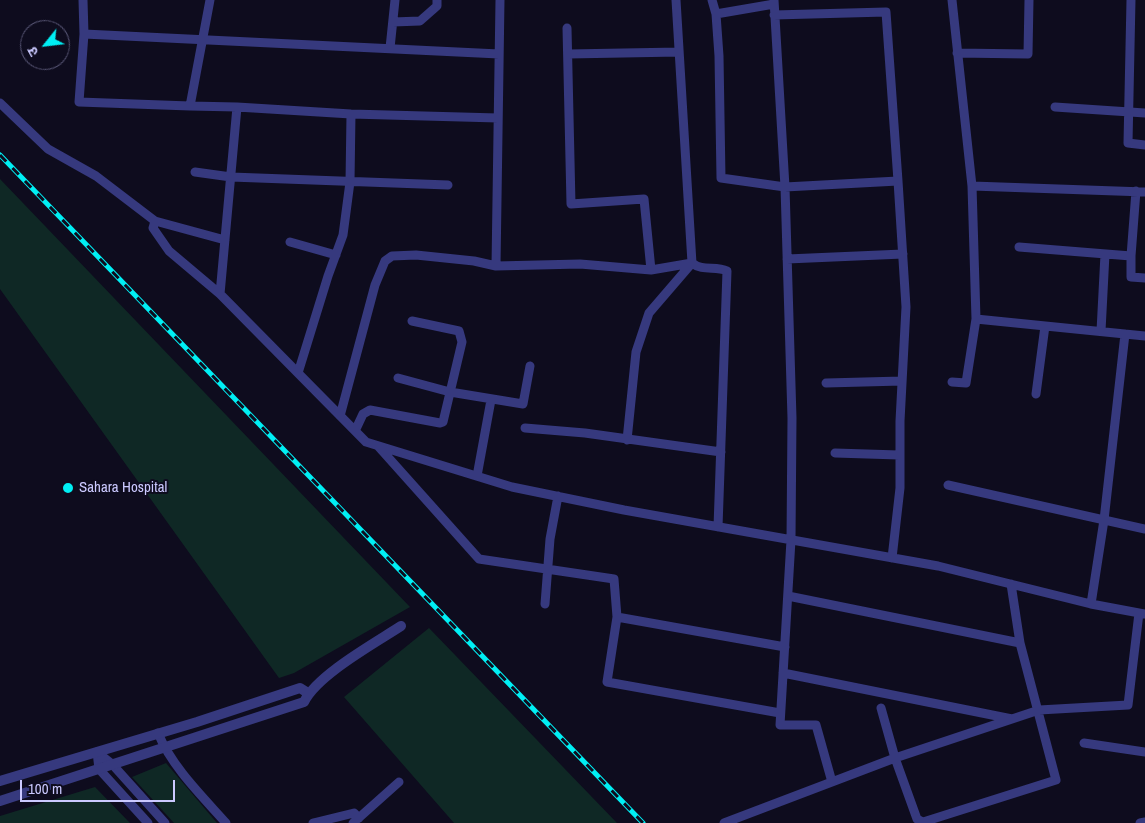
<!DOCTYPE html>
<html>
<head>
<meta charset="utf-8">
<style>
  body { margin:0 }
  #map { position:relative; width:1145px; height:823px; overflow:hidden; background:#0e0c1e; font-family:"Archivo Narrow","Noto Sans Devanagari",sans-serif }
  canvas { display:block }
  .north { position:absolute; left:20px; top:20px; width:50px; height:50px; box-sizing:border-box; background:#0e0c1e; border:1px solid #5a5878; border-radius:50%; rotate:241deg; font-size:14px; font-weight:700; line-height:20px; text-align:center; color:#cbc9ff }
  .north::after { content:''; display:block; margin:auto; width:18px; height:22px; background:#00eff4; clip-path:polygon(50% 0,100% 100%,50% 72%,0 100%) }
  .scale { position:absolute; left:20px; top:780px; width:155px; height:22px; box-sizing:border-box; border:2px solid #cbc9ff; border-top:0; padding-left:6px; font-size:15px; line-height:18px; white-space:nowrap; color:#cbc9ff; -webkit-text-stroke:4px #0e0c1e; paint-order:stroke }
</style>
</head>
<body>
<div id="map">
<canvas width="1145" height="823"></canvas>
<div class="north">उ</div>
<div class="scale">100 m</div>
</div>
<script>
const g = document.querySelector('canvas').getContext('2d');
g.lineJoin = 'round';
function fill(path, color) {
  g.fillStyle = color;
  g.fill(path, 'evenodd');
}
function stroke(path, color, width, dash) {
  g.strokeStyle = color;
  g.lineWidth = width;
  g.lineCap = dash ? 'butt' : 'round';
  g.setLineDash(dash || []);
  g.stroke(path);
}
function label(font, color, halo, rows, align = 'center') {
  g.font = font + ' "Archivo Narrow",sans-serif';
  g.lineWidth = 4;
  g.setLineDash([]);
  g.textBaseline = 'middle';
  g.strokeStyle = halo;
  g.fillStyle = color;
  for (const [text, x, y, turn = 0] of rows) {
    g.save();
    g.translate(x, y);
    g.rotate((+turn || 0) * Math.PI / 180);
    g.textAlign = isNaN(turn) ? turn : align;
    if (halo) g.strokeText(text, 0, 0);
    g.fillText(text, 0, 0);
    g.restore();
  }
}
const green = new Path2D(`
  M0,179L410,607L294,673L279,678L0,289Z
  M429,628L617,823H454L344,697Z
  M166,763L217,823H174L132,777Z
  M95,787L130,823H0V816Z`);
const minor = new Path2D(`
  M83,0L84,34L79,102L190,106
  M210,0L190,106L237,107L220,294L366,442L512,487L624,510L938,566L1091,604L1145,614
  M676,0L692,263C703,272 716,265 727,271L718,527
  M712,0L716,14L774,4
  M774,0L785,187L792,418L791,540L780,725H816L832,782
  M952,0L972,186L976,319L1145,336
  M1131,0L1128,143L1145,145
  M716,14L719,56L721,178L785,187L898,181L906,307L900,421V488L892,558
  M774,15L886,12L898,181
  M393,22L420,21L437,6V0
  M567,28L571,204L644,199L651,270
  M84,34L499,54
  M390,48L395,0
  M957,53L1028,54L1029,0
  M568,54L679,52
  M0,103L48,149L96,176L155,221L225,240
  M237,107L351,114L498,118
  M1055,107L1145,113
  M195,172L231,177L448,185
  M972,186L1145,192
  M155,221L153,228L169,251L220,294
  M290,242L336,255
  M1019,247L1131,256V277L1145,278
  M1131,256L1136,191
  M787,259L903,254
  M496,266L500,0
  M1101,331L1105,254
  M298,373L328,276L343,235L350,182L351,114
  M398,378L450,392L523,404L530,366
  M952,382L966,383L976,319
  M826,383L902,381
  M1036,394L1045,326
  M340,416L375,285L385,261L392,256L416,255L474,261L496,266L580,264L651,270L692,263L649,313L636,352L627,440
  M525,428L585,433L721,452
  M355,431L363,414L370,410L440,423L443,422L462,342L459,331L412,321
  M378,446L479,559L614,579L617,617L607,682L780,713
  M835,453L899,455
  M477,476L491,400
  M948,485L1145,529
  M788,596L1020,643
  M545,604L550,539L558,496
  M1091,604L1104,520L1125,334
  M617,617L785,647
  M783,673L1012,719
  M881,708L895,758L1039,710L1128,705L1139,613
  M158,733C172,767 202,796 226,823
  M1084,743L1145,752
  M97,752L112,764L165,823
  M97,752L99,769L148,823
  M313,823L354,813L359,818
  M353,823L399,782
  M724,823L895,758L917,819L924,823
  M920,823L1056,780L1020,643L1011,584
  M1140,823L1145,822`);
const tertiary = new Path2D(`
  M0,781L197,722L300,688L308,693
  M0,801L304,702C317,675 375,643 401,626`);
const rail = new Path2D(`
  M0,155L643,823`);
const markers = [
  [68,488,6,"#00eff4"]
];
const poiNames = [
  ["Sahara Hospital",79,488]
];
fill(green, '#0f2825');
stroke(minor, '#36397e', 9);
stroke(tertiary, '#36397e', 10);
stroke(rail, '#00eff4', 5);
stroke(rail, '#0e0c1e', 3, [9]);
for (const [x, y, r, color] of markers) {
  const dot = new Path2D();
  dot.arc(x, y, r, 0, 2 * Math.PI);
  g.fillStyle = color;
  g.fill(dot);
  stroke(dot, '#0e0c1e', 2);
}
label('15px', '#cbc9ff', '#0e0c1e', poiNames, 'left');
</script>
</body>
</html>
